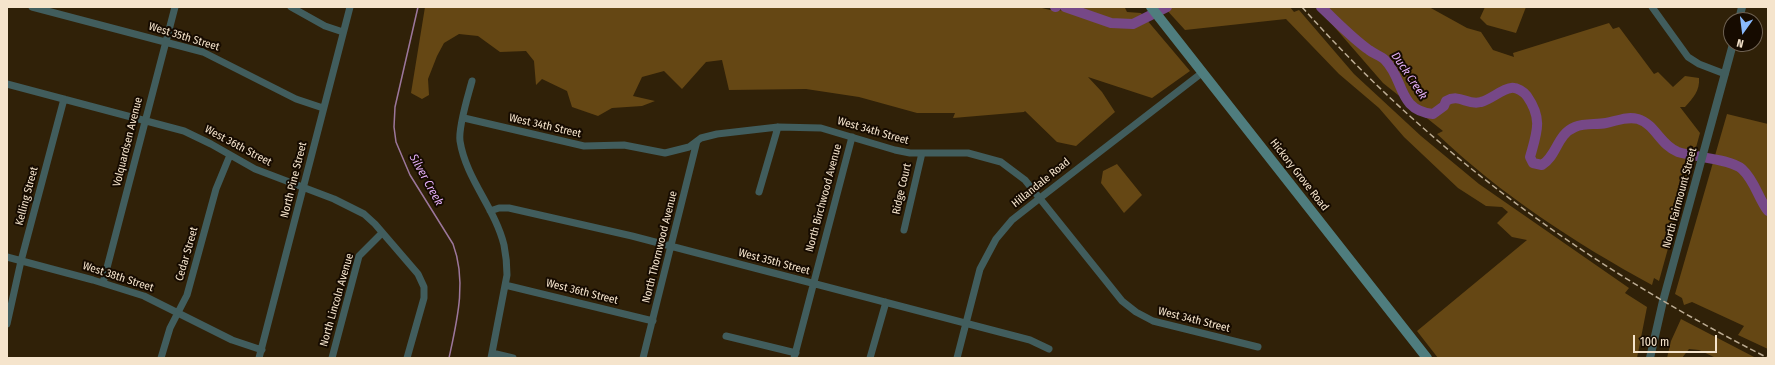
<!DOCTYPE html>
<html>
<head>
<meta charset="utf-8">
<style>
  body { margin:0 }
  #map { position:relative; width:1775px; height:365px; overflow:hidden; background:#302108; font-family:"Fira Sans Condensed",sans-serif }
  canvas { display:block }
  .frame { position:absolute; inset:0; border:8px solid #f5e4cc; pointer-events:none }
  .north { position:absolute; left:1723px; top:12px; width:40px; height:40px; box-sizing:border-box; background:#160b00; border:1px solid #6f6252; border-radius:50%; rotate:194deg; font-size:11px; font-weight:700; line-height:16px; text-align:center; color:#f5e4cc }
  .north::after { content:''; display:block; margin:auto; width:14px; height:18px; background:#8abafc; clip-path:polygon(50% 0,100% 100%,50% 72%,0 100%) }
  .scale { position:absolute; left:1633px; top:335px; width:84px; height:18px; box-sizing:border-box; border:2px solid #f5e4cc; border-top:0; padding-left:5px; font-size:12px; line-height:14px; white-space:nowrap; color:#f5e4cc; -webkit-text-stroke:3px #160b00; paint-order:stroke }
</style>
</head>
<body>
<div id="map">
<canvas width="1775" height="365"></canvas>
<div class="frame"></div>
<div class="north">N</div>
<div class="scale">100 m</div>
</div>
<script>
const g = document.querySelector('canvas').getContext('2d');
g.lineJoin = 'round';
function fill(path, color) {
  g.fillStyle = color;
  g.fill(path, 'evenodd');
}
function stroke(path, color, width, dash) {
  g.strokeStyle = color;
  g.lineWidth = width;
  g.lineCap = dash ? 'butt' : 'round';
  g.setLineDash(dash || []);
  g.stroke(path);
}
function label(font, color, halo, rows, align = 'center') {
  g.font = font + ' "Fira Sans Condensed",sans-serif';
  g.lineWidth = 4;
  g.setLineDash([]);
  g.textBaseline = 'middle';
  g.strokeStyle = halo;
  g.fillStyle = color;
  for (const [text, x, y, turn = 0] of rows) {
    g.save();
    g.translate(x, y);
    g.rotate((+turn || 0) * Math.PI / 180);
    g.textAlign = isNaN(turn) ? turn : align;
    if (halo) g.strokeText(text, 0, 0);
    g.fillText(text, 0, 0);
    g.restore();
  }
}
const green = new Path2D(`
  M425,7H1038L1050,10L1081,11L1072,7H1121L1125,8L1127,12L1141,13L1190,71L1152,98L1088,77L1102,92L1115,112L1076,146L1057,142L1025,111L1024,112L953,118L955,113H917L859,97L806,89L729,90L722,60L706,62L682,89L664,71L642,77L633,96L655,101L642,106L612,108L598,116L572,107L567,91L542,79L536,85L534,61L526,51L500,52L478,36L459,34L444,43L437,56L428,79L429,95L422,99L411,93Z
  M1164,7H1290L1294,12L1299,10L1354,74L1421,136L1479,184L1629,288L1625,293L1647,307L1637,358H1438L1417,331L1527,240L1512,237L1497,223L1508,212L1502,207L1486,206L1458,188L1404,137L1379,108L1339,74L1286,19L1185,30Z
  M1317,7H1429L1467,28L1481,32L1493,50L1514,57L1513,53L1609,23L1613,29L1619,27L1654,74L1658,72L1673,87L1685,76L1699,78C1700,91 1693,98 1685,107H1680L1700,133L1659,281L1654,278L1652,285C1575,243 1500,194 1437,134L1443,131L1383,83Z
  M1485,7H1526L1516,33L1487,25L1480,18Z
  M1727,114L1768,124V349L1738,335L1744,326L1692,302L1684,305L1682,298L1675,294Z
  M1117,164L1142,195L1124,213L1101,183L1103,171Z
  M1681,319L1756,358H1716L1699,350L1689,349L1682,358H1667L1671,341Z`);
const stream = new Path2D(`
  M418,7L395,107L394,127L396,142L410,175L453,244C467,281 457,321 449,358`);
const river = new Path2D(`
  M1055,7H1056
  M1065,7L1111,23L1133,24L1167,7
  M1321,7C1337,22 1352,38 1369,50C1374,54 1381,56 1385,60C1405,80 1397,110 1433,114L1444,106L1446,101C1460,93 1467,106 1481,102C1490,100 1502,89 1511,88C1517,87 1524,92 1527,96C1543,119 1537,132 1530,157L1533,163L1542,165C1557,156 1557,134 1575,127C1585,123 1596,125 1606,123C1617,121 1626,116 1638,119C1655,124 1661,146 1678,152C1694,157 1731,159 1742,169C1755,181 1758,198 1768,211`);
const minor = new Path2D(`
  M32,7L203,52L296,99L323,108
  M291,7L325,26L343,32
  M1652,7L1688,57L1699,64L1725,74
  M472,81C468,96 458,127 460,141C466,179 495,208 504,245C506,255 507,265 507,275L491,358
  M7,84L184,131L211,144L255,169L334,199L364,214L375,224L418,274L424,287V298L407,358
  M464,118L584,146L624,145L665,153L689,147L701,138L717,134L778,127L821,128L895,150L910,153H968L1001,162L1025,180L1122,301L1136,312L1153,321L1258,347
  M759,192L778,127
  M490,211L499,208H509L632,236L1030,340L1049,349
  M904,230L922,153
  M7,257L93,280L144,296L232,340L262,350
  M103,283L175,7
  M505,285L653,321
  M7,324L21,261L64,99
  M726,336L796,353
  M492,353L513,358
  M161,358L170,328L187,295L216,189L230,155
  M259,358L350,7
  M332,358L359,256L382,233
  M643,358L697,141
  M794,358L852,137
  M870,358L886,302
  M957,358L980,269L996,239L1012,220L1040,198L1203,72`);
const tertiary = new Path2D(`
  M1739,20L1742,7
  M1650,358L1663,301L1733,44`);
const secondary = new Path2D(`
  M1151,7L1427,358`);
const rail = new Path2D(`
  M1302,7C1435,157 1590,268 1768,358`);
const streetNames = [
  ["West 35th Street",184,37,17],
  ["West 34th Street",545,126,13],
  ["West 34th Street",873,131,16],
  ["Volquardsen Avenue",128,142,-76],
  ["West 36th Street",238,146,28],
  ["Hickory Grove Road",1299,175,52],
  ["North Pine Street",294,180,-76],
  ["Hillandale Road",1041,183,-39],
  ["Ridge Court",902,189,-77],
  ["Kelling Street",27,196,-75],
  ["North Birchwood Avenue",824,198,-75],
  ["North Fairmount Street",1680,198,-75],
  ["North Thornwood Avenue",660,247,-76],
  ["Cedar Street",187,254,-74],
  ["West 35th Street",774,262,15],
  ["West 38th Street",118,277,18],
  ["West 36th Street",582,292,14],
  ["North Lincoln Avenue",337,300,-74],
  ["West 34th Street",1194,320,14]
];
const waterNames = [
  ["Duck Creek",1409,76,56],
  ["Silver Creek",426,180,61]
];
fill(green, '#654714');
stroke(stream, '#9c779c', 1.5);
stroke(river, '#764887', 10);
stroke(minor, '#415d5d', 7);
stroke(tertiary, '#415d5d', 8);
stroke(secondary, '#4f7d7e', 10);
stroke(rail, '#bdad94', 1.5, [6, 3]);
label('11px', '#f5e4cc', '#160b00', streetNames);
label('italic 12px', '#e3aef7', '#160b00', waterNames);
</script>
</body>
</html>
